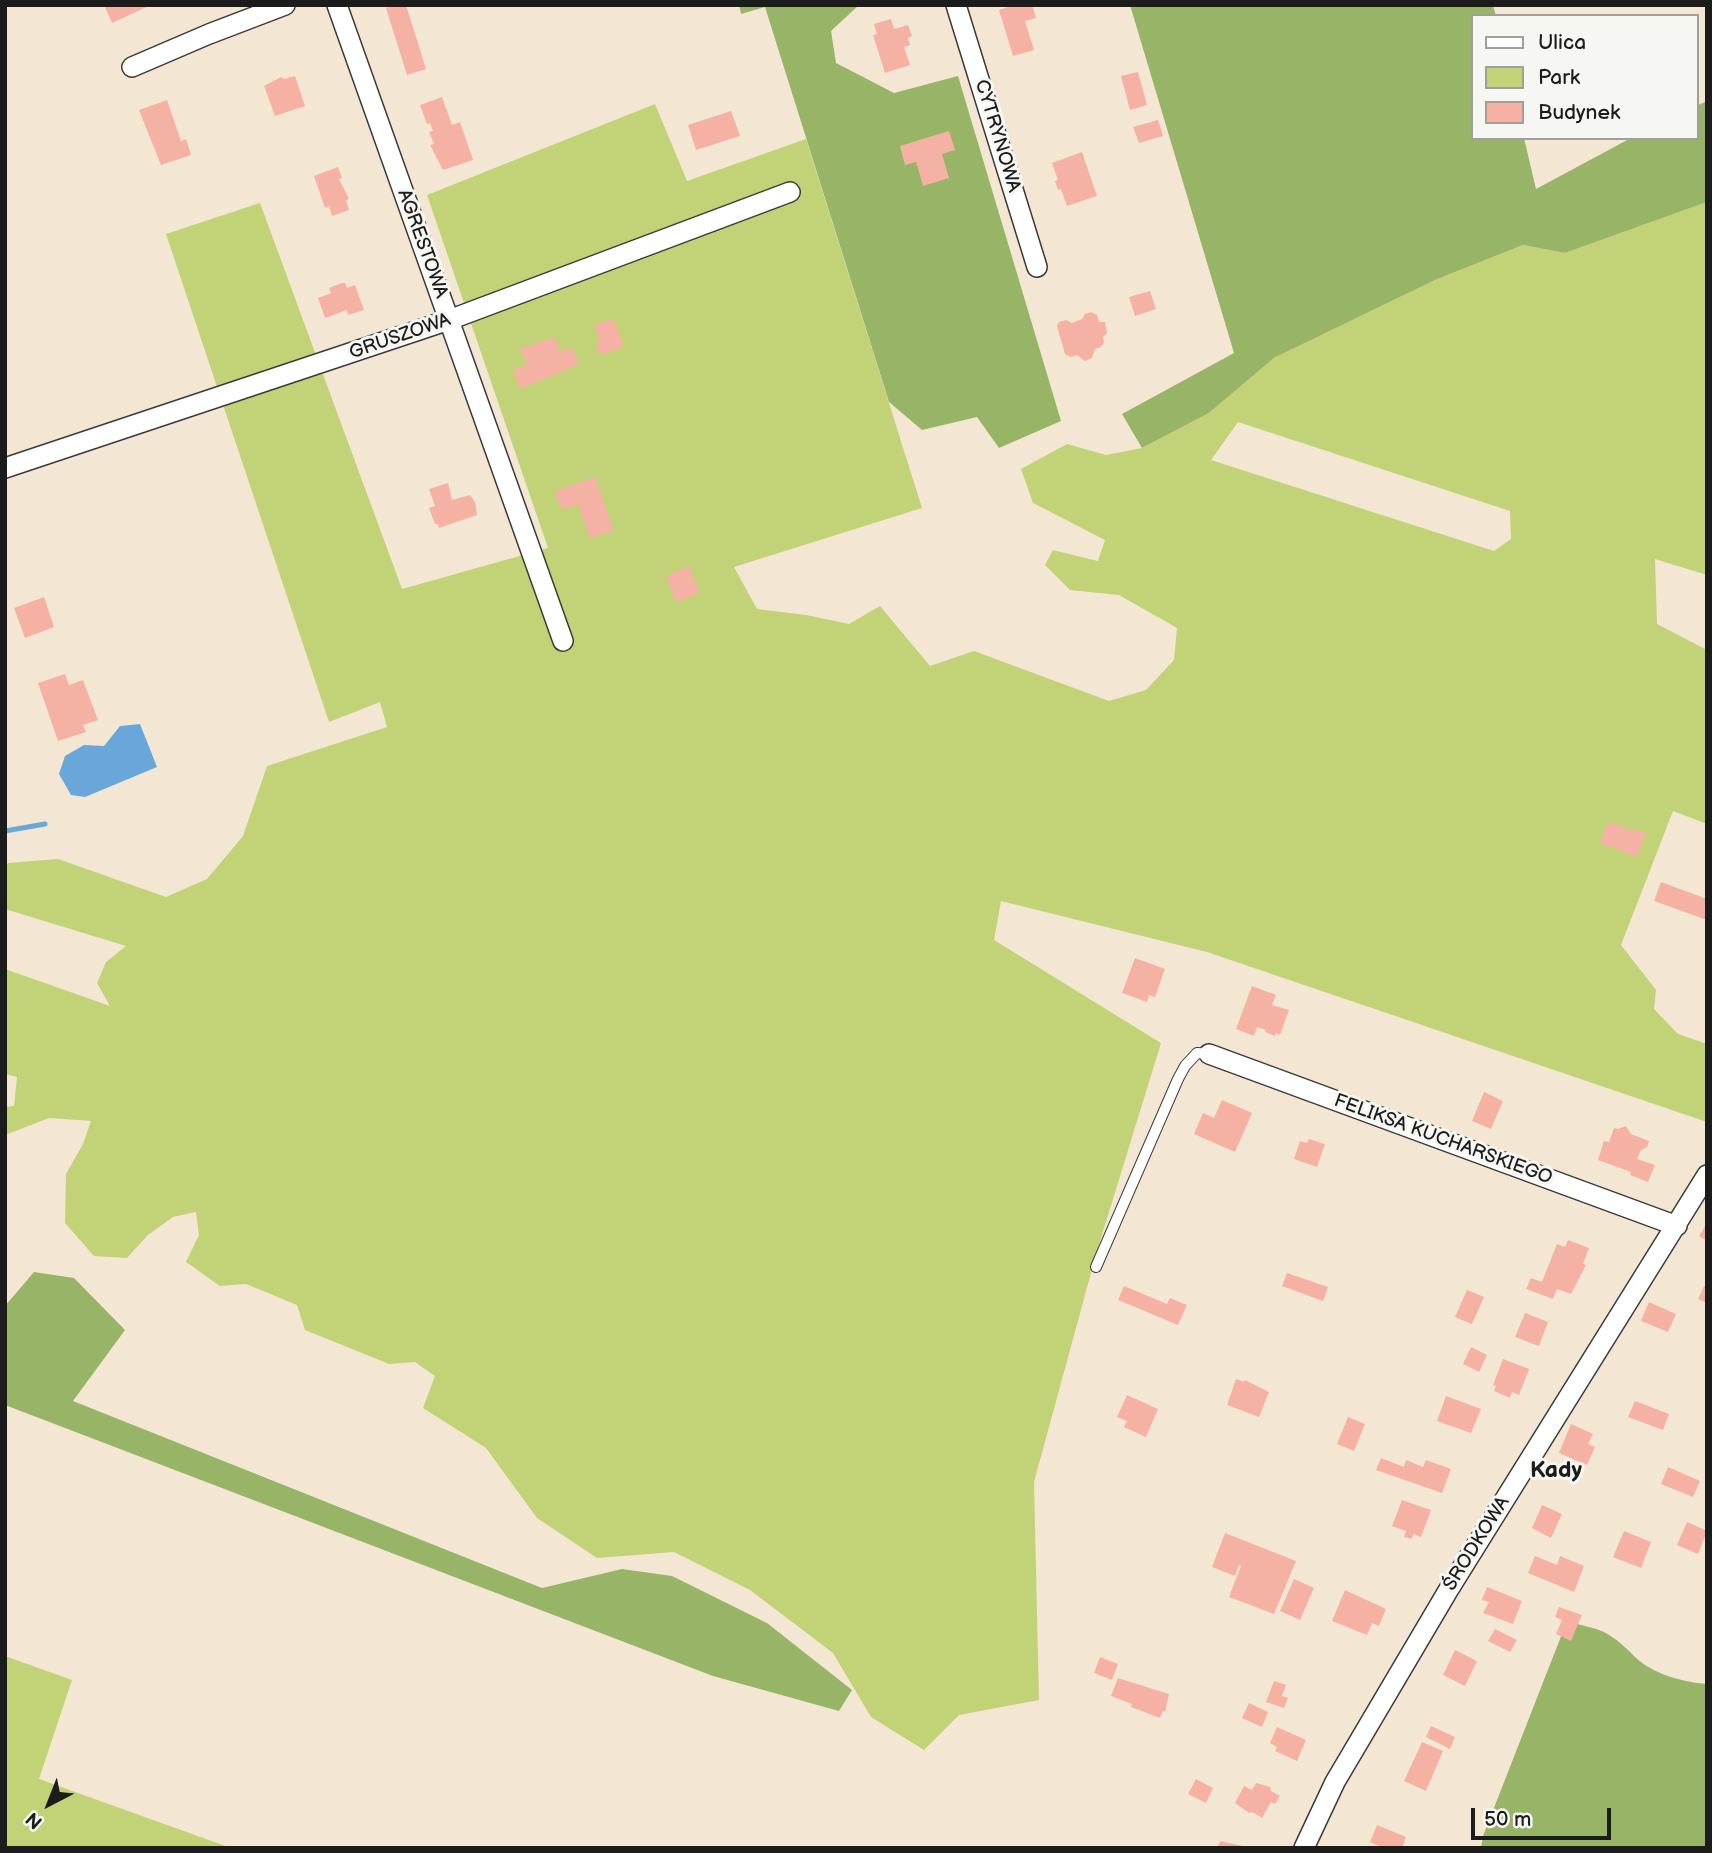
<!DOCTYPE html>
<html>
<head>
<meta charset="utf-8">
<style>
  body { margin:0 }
  #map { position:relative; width:1712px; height:1853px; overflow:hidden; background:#f3e7d3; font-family:"Balsamiq Sans",sans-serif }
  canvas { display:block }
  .frame { position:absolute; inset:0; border:7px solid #1c1c1c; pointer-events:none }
  .legend { position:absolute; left:1471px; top:14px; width:228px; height:126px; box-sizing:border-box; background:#f6f6f2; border:2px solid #9f9f9c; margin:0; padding:9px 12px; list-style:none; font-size:21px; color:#1c1c1c }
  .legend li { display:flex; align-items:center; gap:14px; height:35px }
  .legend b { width:35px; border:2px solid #9f9f9c }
  .north { position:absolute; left:14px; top:1769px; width:70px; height:70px; -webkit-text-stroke:5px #f6f6f2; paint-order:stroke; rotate:222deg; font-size:19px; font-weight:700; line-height:28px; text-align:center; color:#1c1c1c }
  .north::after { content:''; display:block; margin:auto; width:24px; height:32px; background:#1c1c1c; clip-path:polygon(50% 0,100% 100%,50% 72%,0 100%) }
  .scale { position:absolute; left:1471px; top:1808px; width:140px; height:32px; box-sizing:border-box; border:4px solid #1c1c1c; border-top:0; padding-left:9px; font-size:21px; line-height:24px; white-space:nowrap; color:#1c1c1c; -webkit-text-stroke:5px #f6f6f2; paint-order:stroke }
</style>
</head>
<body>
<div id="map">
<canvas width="1712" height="1853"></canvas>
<div class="frame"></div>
<ul class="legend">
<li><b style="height:9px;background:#fff"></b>Ulica</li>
<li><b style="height:19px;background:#c1d376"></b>Park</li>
<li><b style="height:19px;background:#f4b1a4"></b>Budynek</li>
</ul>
<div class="north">N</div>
<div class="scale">50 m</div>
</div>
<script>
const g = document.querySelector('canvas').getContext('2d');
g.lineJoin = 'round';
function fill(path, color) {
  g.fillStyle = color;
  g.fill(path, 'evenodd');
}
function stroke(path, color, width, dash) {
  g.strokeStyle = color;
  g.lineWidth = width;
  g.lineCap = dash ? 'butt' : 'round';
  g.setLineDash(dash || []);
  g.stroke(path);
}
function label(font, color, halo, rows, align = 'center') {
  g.font = font + ' "Balsamiq Sans",sans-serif';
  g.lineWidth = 6;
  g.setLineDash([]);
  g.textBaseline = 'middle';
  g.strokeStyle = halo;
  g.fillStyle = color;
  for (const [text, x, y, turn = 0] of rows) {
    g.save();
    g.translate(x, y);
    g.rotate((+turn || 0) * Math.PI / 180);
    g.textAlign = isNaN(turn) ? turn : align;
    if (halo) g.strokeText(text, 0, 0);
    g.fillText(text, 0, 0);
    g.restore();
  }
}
const green = new Path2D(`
  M655,104L687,181L806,139L922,508L734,567L757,609L806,615L849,624L880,606L930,666L974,651L1109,701L1146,690L1174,660L1177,628L1119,595L1070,590L1045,565L1053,550L1098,561L1105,540L1033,503L1021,469L1067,444L1106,455L1142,448L1209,413L1274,358L1435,280L1523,245L1565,253L1707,202V575L1655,559L1657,624L1707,650V824L1673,811L1621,945L1656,990L1654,1009L1678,1034L1707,1044V1122L1207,952L1001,901L994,940L1161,1043L1097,1251L1034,1482L1039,1700L959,1715L924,1750L871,1717L833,1653L750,1590L674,1552L597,1558L537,1518L486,1448L423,1408L435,1376L415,1362L389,1364L305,1330L297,1305L246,1284L220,1286L186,1262L199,1235L196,1212L173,1217L148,1235L127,1258L94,1256L65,1223L66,1174L83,1144L91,1121L49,1118L5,1135V1107L14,1106L17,1077L5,1074V969L110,1006L97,983L106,962L126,946L5,909V867L8,863L58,859L166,897L207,879L243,836L267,766L387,727L380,702L329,722L166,234L260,203L402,589L548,548L427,195ZM1238,422L1510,511L1511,539L1494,551L1211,460Z
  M5,1656L72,1680L39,1779L231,1848H5Z`);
const forest = new Path2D(`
  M739,5H859L831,31L836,63L894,93L958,76L1061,421L999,448L977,417L922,430L889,402L765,7L741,14Z
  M1130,5H1493L1496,16H1472V138H1524L1536,189L1631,138H1696V106L1707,101V202L1565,253L1523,245L1435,280L1274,358L1209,413L1142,448L1122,414L1234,353Z
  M34,1272L74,1278L125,1330L73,1401L542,1588L622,1569L672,1576L767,1623L852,1690L839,1711L713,1676L5,1405V1306Z
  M1567,1621C1579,1625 1593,1627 1604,1632C1617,1639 1625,1647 1635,1657C1653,1674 1682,1682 1707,1684V1848H1481L1483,1836Z`);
const water = new Path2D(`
  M140,724L157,767L85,797L71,795L59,774L65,756L84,745L104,746L120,726Z`);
const stream = new Path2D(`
  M5,831L45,824`);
const building = new Path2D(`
  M104,5H151L112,23Z
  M395,5H406L426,69L407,75L386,8Z
  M1014,5H1032L1036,18L1025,21L1034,50L1013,56L999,10Z
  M891,19L894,29L908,25L912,36L908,38L910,45L904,47L910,65L885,73L873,35L877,34L874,24Z
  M1138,72L1147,105L1130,110L1121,76Z
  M295,76L305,106L275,116L264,86L281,77L284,79Z
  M442,97L452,125L460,122L473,160L443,170L431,147L430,145L434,144L429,132L433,131L430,123L427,124L420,105Z
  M167,100L181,141L186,139L191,155L161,165L139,110Z
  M731,111L740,136L696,150L688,125Z
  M1158,120L1163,136L1139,143L1133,127Z
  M949,131L955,150L942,154L949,178L923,186L916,162L905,165L900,146Z
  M1082,152L1097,196L1067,206L1061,189L1058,190L1055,181L1058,180L1052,163Z
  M338,167L342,178L339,179L349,199L346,200L349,210L332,216L329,206L325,208L314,176Z
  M342,283H345L347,288L355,285L364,310L348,315L347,310L325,318L318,298L331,293L329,288Z
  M1150,291L1156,309L1135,316L1129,297Z
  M1091,312L1097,315L1099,322H1105L1107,333L1103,337L1104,342L1101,347L1095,349L1092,358L1085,361L1077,355L1071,357L1065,354L1057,326L1059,322L1066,320L1072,323L1082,319L1085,314Z
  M614,319L624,347L600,355L595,343L600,341L594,325Z
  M555,337L560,352L573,347L579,364L520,389L513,370L528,364L519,349Z
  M595,477L614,530L590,538L578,504L562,510L555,491Z
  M448,483L452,500L470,495L475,502L477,515L439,528L438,524H435L429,508L435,506L429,489Z
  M689,566L700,593L676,602L666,576Z
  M44,597L54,627L25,638L14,608Z
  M65,674L69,685L83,680L98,720L83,725L86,732L58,741L38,683Z
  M1608,822L1634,831L1635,829L1646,833L1637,857L1600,843Z
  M1661,882L1707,899V920L1654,901Z
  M1135,958L1165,969L1155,997L1149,995L1147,1002L1122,993Z
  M1252,986L1276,995L1272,1005L1289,1010L1280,1035L1276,1033L1275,1036L1265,1032L1266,1030L1257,1027L1254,1036L1236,1029Z
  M1484,1092L1503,1101L1491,1129L1472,1121Z
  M1222,1100L1252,1113L1235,1152L1194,1134L1203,1113L1214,1118Z
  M1626,1126L1631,1134L1649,1141L1647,1147L1641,1150L1637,1159L1655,1165L1648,1182L1630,1175L1631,1172L1598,1160L1604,1141L1609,1142L1614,1128L1618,1129Z
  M1309,1139L1325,1144L1317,1167L1294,1159L1300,1141L1307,1143Z
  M1707,1223V1241L1699,1236Z
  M1568,1240L1589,1248L1583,1264L1586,1265L1571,1294L1557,1289L1553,1299L1526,1289L1531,1278L1542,1282L1557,1244L1565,1247Z
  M1287,1273L1328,1287L1323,1301L1282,1286Z
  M1124,1286L1167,1304L1170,1298L1187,1305L1178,1325L1118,1300Z
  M1704,1286L1707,1287V1303L1698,1299Z
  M1467,1290L1484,1297L1472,1324L1455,1317Z
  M1649,1302L1676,1314L1668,1332L1641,1321Z
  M1525,1313L1548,1322L1539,1346L1515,1337Z
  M1471,1347L1487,1355L1479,1372L1463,1364Z
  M1503,1359L1529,1369L1519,1395L1512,1392L1510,1398L1494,1391L1496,1386L1493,1385Z
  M1236,1379L1244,1382L1245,1380L1269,1392L1259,1417L1227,1405Z
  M1127,1395L1158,1409L1146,1437L1124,1427L1127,1421L1117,1417Z
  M1446,1396L1481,1409L1471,1433L1437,1421Z
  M1635,1401L1669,1414L1663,1430L1628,1417Z
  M1348,1417L1365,1424L1354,1451L1337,1444Z
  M1571,1424L1593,1434L1588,1444L1595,1447L1587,1465L1559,1453Z
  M1381,1458L1404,1467L1406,1460L1423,1467L1426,1460L1451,1469L1442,1493L1376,1470Z
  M1668,1467L1700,1481L1693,1497L1661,1484Z
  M1402,1500L1431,1510L1421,1537L1413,1534L1412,1539L1404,1537L1406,1531L1392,1526Z
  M1542,1505L1562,1514L1551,1538L1532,1528Z
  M1687,1522L1707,1531L1698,1554L1677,1545Z
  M1624,1531L1651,1542L1641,1568L1613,1557Z
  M1225,1533L1296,1561L1274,1614L1229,1597L1241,1566L1239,1565L1235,1576L1212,1567Z
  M1535,1556L1557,1565L1560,1556L1584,1566L1574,1592L1528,1573Z
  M1294,1579L1314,1588L1300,1620L1280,1611Z
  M1487,1587L1522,1601L1513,1624L1483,1613L1489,1602L1482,1600Z
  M1345,1590L1386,1609L1379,1626L1372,1623L1367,1635L1332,1621Z
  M1559,1607L1582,1615L1571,1641L1556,1634L1562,1620L1555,1617Z
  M1495,1629L1517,1640L1510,1652L1488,1641Z
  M1455,1650L1477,1661L1465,1686L1443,1675Z
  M1100,1657L1118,1664L1112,1680L1094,1673Z
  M1118,1678L1169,1694L1165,1712L1163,1711L1160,1718L1131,1707L1132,1704L1111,1696Z
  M1274,1681L1286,1685L1282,1696L1288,1698L1284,1708L1266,1702Z
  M1249,1703L1268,1712L1262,1727L1242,1718Z
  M1431,1726L1455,1737L1450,1749L1426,1737Z
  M1277,1727L1306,1740L1297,1761L1275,1751L1277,1747L1270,1743Z
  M1422,1742L1443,1751L1426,1791L1404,1781Z
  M1196,1779L1213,1788L1206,1803L1188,1794Z
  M1256,1783L1270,1787L1271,1791L1280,1796L1275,1804L1271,1802L1262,1818L1252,1812L1249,1813L1235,1803L1244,1786L1252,1790Z
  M1377,1825L1406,1837L1402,1848H1384L1370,1842Z
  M1220,1841L1247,1847V1848H1218Z`);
const lane = new Path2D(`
  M1096,1267L1178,1079L1185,1066L1197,1053L1209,1054`);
const street = new Path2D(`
  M337,5L563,641
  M956,5L1037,267
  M132,67L209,34L285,5
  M5,468L449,320L790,192
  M1209,1054L1677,1226
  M1304,1848L1335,1782L1449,1589L1707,1175`);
const streetNames = [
  ["CYTRYNOWA",997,136,73],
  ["AGRESTOWA",422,244,70],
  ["GRUSZOWA",400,337,-19],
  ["FELIKSA KUCHARSKIEGO",1443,1140,20],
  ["ŚRODKOWA",1477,1544,-58]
];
const quarterNames = [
  ["Kady",1556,1471]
];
fill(green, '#c1d376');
fill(forest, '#98b567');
fill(water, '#69a7db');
stroke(stream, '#69a7db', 5);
fill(building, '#f4b1a4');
stroke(lane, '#3c3a37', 12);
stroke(street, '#3c3a37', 22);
stroke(lane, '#fff', 10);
stroke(street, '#fff', 19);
label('19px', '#1c1c1c', '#f6f6f2', streetNames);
label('bold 23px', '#1c1c1c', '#f6f6f2', quarterNames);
</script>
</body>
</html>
